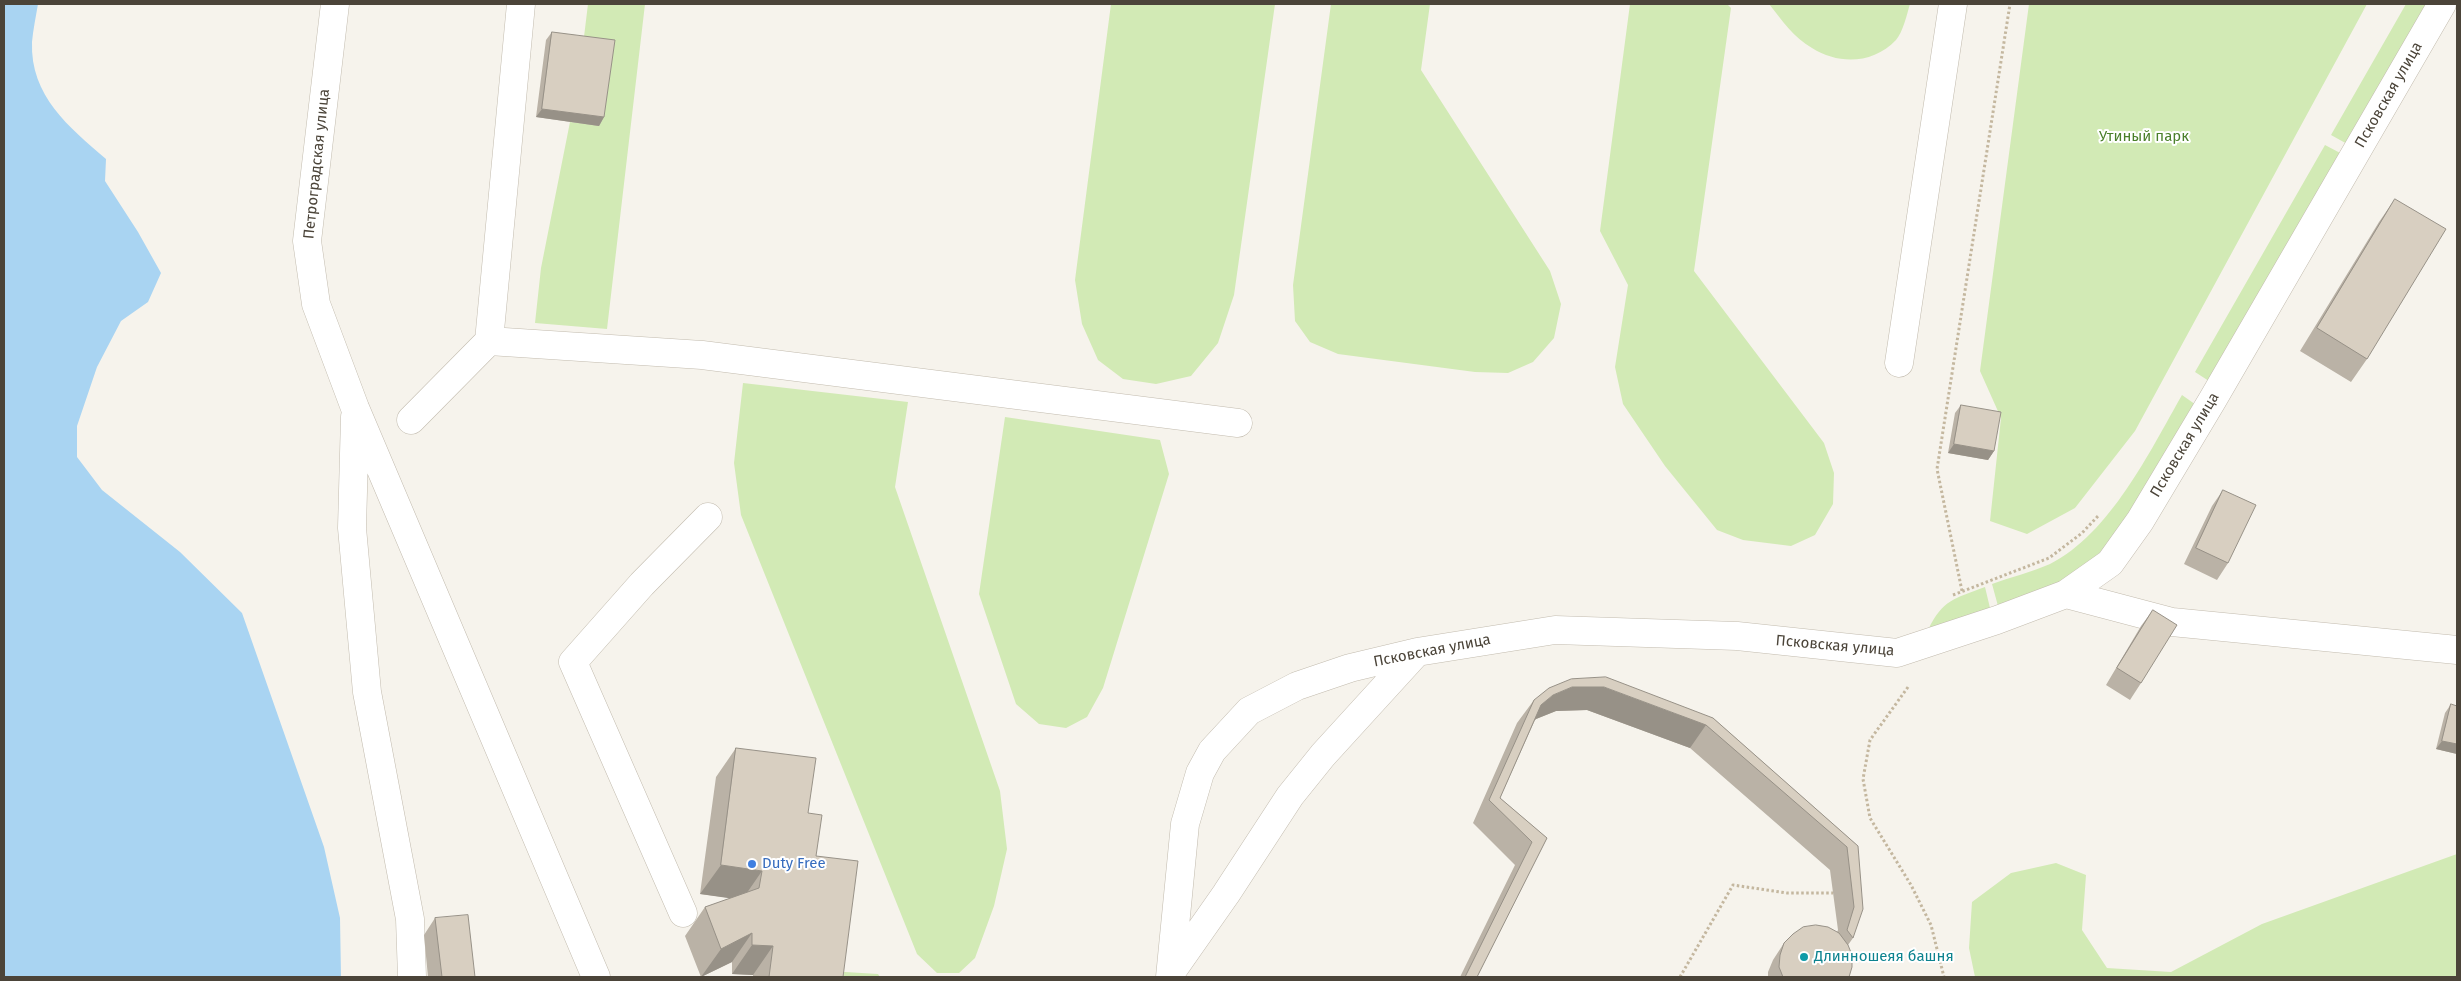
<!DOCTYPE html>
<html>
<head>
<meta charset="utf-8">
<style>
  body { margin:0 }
  #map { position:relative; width:2461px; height:981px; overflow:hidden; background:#f6f3ec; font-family:"Fira Sans",sans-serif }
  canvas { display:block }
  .frame { position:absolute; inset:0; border:5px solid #4b4439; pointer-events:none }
</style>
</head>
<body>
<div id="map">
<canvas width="2461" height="981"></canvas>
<div class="frame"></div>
</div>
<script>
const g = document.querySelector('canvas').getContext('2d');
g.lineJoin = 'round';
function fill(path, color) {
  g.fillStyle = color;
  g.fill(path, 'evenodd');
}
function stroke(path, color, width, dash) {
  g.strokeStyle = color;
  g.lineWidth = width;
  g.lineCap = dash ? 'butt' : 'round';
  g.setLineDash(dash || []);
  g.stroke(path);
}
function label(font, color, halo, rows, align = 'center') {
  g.font = font + ' "Fira Sans",sans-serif';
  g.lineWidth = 4;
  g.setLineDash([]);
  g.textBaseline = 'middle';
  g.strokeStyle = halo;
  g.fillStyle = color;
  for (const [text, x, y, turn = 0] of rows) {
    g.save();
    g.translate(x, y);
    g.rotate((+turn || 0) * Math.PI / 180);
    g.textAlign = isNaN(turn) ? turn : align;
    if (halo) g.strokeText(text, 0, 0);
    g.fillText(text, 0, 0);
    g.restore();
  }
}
const green = new Path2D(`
  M588,4H645L607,329L535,323L541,268L570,122L599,125L583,45Z
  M1111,4H1275L1234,295L1218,343L1191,376L1156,384L1123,379L1098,360L1082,324L1075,280Z
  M1331,4H1430L1421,70L1550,271L1561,304L1554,338L1533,362L1508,373L1475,372L1338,354L1310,342L1295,321L1293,285Z
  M1630,4H1727L1731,8L1694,271L1824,443L1834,473L1833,504L1815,535L1791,546L1743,540L1717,530L1665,466L1623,404L1615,367L1628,285L1600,231Z
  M1769,4H1910C1907,14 1903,32 1896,40C1873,64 1839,65 1812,48C1794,38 1781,19 1769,4Z
  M2029,4H2367L2135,431L2075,508L2027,534L1990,521L2001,418L1980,371Z
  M2406,4H2430L2349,145L2331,135Z
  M2325,145L2344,155L2212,383L2195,372Z
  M743,383L908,402L895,487L1000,791L1007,849L994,906L975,958L959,973H937L917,954L741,515L734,463Z
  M2182,395L2199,407C2169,457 2114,557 2062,583C2042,592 2019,599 1998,606L1992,584C2011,577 2032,572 2050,564C2110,534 2150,451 2182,395Z
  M1005,417L1160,440L1169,474L1103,688L1087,717L1066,728L1039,724L1016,704L979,594Z
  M1985,587L1990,608L1928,630C1943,599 1954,599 1985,587Z
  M2457,854V977H1975L1969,948L1972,902L2011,873L2056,863L2086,875L2082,930L2107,968L2171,972L2262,924Z
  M829,971L878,974L880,977H828Z`);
const water = new Path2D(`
  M4,4H38C36,16 33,30 32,42C30,96 69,127 106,159L105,181L138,232L161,273L148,302L121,321L97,367L77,426V457L102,490L180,552L242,613L324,847L340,918L341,977H4Z`);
const path = new Path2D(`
  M1962,591L1937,469L2010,4
  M1953,595L2049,558L2082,533L2099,515
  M1908,687L1870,740L1863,779L1870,818L1911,885L1931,925L1944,977
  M1680,977L1733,885L1787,893H1833`);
const minor = new Path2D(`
  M335,4L307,241L316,304L355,408L596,977
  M521,4L489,341L702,355L1238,423
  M1899,363L1953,4
  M355,417L352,528L367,692L410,919L412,977
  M411,420L489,341
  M2066,594L2172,622L2457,650
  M683,913L573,662L642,584L708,517
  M1172,971L1226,894L1290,796L1323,755L1417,652
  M1170,977L1185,824L1200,773L1212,751L1249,711L1297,686L1350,668L1417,652L1555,630L1737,636L1897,653L1997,620L2066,594L2110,563L2140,521L2213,399L2442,4`);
const wall = new Path2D(`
  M552,32L604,117L599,126L536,117L546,40Z
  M2395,199L2367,359L2351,382L2300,351L2379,222Z
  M1961,405L1994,451L1988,460L1948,453L1955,413Z
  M2223,490L2228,563L2217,580L2184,564L2212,506Z
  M2153,610L2141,683L2130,700L2106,685L2141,626Z
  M1534,700L1713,718L1858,846L1853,938L1848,945L1849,977H1768V972L1773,960L1784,943L1837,932L1838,930L1830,870L1690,748L1587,710L1556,711L1536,719L1535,720L1500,798L1547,838L1477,977H1460L1515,865L1473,823L1517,723Z
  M2451,704L2457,754L2436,749L2445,713Z
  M736,748L808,813L816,856L843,977H753V975L732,974V962L701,977L685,936L705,907L731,898L700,894L716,777Z
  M435,918L475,977H428L424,935Z`);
const shadedWall = new Path2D(`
  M542,109L604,117L599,126L536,117Z
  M1954,444L1994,451L1988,460L1948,453Z
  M1572,687H1604L1706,725L1690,748L1587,710L1556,711L1536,719L1525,728L1541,705L1553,695Z
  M2442,741L2457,744V754L2436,749Z
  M721,865L762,871L742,900L700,894Z
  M752,933L732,962L701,977L721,949Z
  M752,945L773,946L753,975L732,974Z`);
const building = new Path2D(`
  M552,32L615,40L604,117L542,109Z
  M2395,199L2446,229L2367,359L2317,328Z
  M1961,405L2001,412L1994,451L1954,444Z
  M2223,490L2256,505L2228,563L2196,548Z
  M2153,610L2177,625L2141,683L2117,668Z
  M1606,677L1713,718L1858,846L1863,909L1853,938L1847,930L1854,907L1847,847L1706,725L1604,687H1572L1553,695L1541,705L1500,798L1547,838L1477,977H1465L1532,842L1489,800L1534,700L1549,688L1571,679Z
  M2451,704L2457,706V744L2442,741Z
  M736,748L816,758L808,813L822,815L816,856L858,861L843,977H769L773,946L752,945V933L721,949L705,907L759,888L762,871L721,865Z
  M468,915L475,977H442L435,918Z
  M1816,925L1828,927L1839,933L1848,945L1852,955V967L1849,977H1783L1779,967L1780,955L1784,943L1793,934L1803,927Z`);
const markers = [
  [752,864,5,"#3f7fe0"],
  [1804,957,5,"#0f9aa8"]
];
const streetNames = [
  ["Псковская улица",2389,95,-60],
  ["Петроградская улица",317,164,-84],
  ["Псковская улица",2185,445,-59],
  ["Псковская улица",1835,646,5],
  ["Псковская улица",1432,651,-11]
];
const parkNames = [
  ["Утиный парк",2144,137]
];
const shopNames = [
  ["Duty Free",762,864]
];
const cultureNames = [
  ["Длинношеяя башня",1814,957]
];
fill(green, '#d2eab5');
fill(water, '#a9d4f2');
stroke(minor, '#c2bbae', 29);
stroke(path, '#c4b79f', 3, [2.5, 2.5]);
stroke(minor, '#fff', 28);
fill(wall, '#bab2a6');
fill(shadedWall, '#979187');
fill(building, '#d8cfc1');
stroke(building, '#979187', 1);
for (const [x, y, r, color] of markers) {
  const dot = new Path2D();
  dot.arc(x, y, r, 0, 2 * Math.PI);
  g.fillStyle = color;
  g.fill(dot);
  stroke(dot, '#fff', 2);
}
label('15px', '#4b4439', '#fff', streetNames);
label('15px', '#4a7f2a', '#fff', parkNames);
label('15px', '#366cbe', '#fff', shopNames, 'left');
label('15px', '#0d838f', '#fff', cultureNames, 'left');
</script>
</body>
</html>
